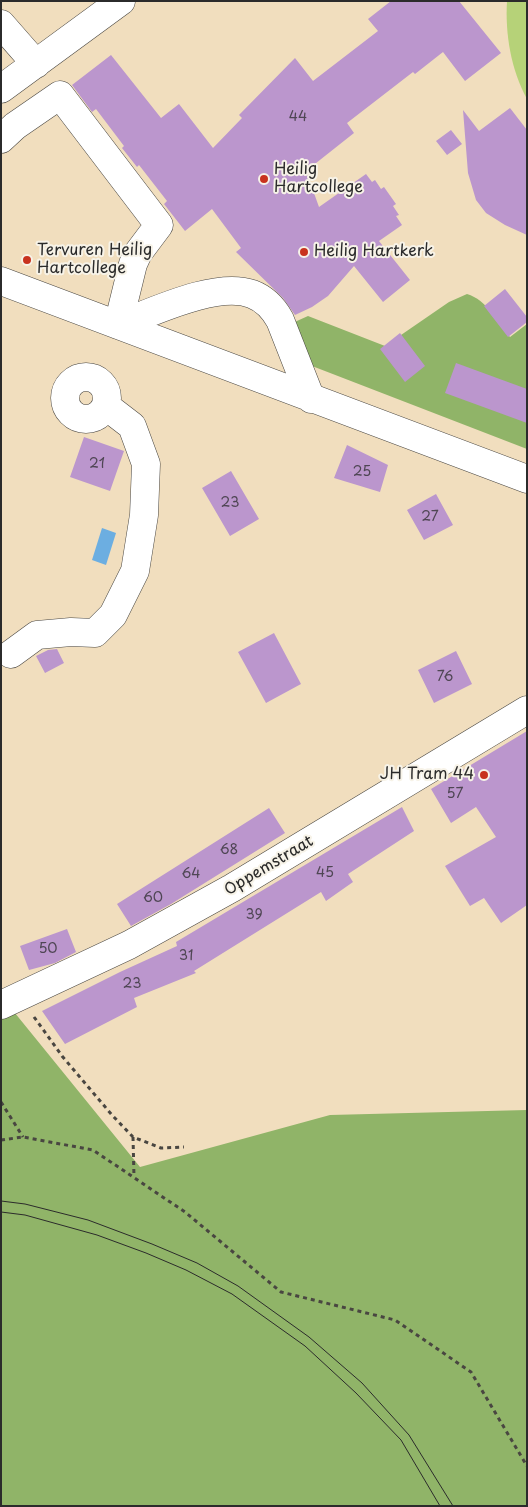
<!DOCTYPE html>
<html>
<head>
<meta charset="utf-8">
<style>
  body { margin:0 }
  #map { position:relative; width:528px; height:1507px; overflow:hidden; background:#f1debe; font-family:"Playpen Sans",sans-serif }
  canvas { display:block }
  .frame { position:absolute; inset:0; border:2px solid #2b2b2b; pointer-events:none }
</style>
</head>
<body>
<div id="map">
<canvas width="528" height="1507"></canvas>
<div class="frame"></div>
</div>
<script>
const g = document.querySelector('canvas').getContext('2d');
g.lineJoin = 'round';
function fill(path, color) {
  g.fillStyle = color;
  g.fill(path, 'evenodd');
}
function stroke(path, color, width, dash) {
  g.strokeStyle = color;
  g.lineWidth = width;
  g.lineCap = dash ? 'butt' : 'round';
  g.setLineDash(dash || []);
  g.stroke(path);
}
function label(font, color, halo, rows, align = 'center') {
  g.font = font + ' "Playpen Sans",sans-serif';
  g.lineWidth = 4;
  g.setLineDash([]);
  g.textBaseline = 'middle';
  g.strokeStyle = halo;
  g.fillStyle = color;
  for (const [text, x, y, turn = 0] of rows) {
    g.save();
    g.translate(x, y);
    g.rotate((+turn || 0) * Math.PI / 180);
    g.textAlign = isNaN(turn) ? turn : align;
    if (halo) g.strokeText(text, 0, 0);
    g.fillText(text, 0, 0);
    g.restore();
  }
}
const green = new Path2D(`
  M507,1H527V99C511,70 505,34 507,1Z`);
const forest = new Path2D(`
  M467,294C487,300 497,321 510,337L527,324V449L312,366L288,325L308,316L385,346L449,302Z
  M6,1002L140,1167L330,1115L527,1110V1506H1V1005Z`);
const water = new Path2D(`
  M102,528L116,533L106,565L92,560Z`);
const building = new Path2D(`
  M391,1H459L501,53L465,81L443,52L415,74L413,72L347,123L354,133L306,171L319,207L366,174L372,182L375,180L381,189L384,187L396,204L393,206L399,215L396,216L402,225L379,241L410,280L383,302L354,266L328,296L312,307L295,315L283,298L236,252L241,248L212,209L185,231L164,204L167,201L139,165L137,167L122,148L124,146L96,109L92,112L72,85L111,55L161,118L179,104L213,148L242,118L239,115L295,58L313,81L378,31L368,19Z
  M510,108L527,130V235L505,225L486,213L476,200L468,173L463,110L479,131Z
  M451,130L462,144L447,155L436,141Z
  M505,289L527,317V322L508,337L484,306Z
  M400,333L425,366L405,382L380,349Z
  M456,363L527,389V423L445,393Z
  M84,437L124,451L110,491L70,477Z
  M347,445L388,465L380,492L334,478Z
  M231,471L259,519L230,536L202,488Z
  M436,494L453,525L424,540L407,510Z
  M274,633L301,684L266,703L238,652Z
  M57,649L64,663L45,673L36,656L48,650Z
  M456,651L472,684L434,703L418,670Z
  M527,731V905L501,923L484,898L470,906L445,866L496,837L476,807L451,823L431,789Z
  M402,807L414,831L348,874L353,882L326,901L321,892L194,971L196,973L134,998L137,1007L65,1044L42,1011L120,972L177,946L176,942Z
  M269,808L285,833L171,904L131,926L117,904Z
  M67,929L76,952L55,963L29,970L20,946Z`);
const path = new Path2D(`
  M34,1017L62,1056L112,1115L133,1137L161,1148L184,1147
  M1,1102L23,1137
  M133,1137L134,1177
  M1,1140L23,1137L93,1150L185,1212L281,1292L395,1320L471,1372L527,1466`);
const minor = new Path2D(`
  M1,24L36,64
  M1,89L121,1
  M1,139L15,126L60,95L159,225L138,253L133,264L118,325
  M1,281L527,479
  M118,325C153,312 216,281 252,294C265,299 274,309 280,320L311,399
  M65 398a21 21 0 1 1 42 0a21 21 0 1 1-42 0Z
  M11,654L37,635L71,632L95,633L113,615L135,571L144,515L146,464L132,426L106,406
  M1,1005L129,945L232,888L527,710`);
const tram = new Path2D(`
  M1,1201L25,1204L88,1220L152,1244L197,1263L238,1286L309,1337L362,1383L409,1435L453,1506
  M1,1212L25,1215L97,1235L146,1253L186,1270L232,1294L305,1346L356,1393L401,1440L440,1506`);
const markers = [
  [264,179,5,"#c8321e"],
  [304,252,5,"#c8321e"],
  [27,260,5,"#c8321e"],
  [484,775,5,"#c8321e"]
];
const numberNames = [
  ["44",298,117],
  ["21",97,464],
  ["25",362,472],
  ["23",230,503],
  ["27",430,517],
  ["76",445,677],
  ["57",455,794],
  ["68",229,850],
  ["45",325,873],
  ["64",191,874],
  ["60",153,898],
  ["39",254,915],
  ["50",48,949],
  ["31",186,956],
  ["23",132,984]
];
const poiNames = [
  ["Heilig",274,170],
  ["Hartcollege",274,188],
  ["Tervuren Heilig",37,251],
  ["Hartcollege",37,269],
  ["Heilig Hartkerk",314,252],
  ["JH Tram 44",474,775,"right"]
];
const streetNames = [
  ["Oppemstraat",269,866,-31]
];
fill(green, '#b6d278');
fill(forest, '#90b468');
fill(water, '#6caee1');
fill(building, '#bb96cd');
stroke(minor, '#494641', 29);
stroke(path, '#494641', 3, [4, 4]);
stroke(minor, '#fff', 28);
stroke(tram, '#2b2b2b', 1);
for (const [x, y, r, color] of markers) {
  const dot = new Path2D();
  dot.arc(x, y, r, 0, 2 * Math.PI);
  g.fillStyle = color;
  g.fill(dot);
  stroke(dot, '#f7f3e8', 2);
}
label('14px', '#4f4654', null, numberNames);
label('16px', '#2b2b2b', '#f7f3e8', poiNames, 'left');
label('16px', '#2b2b2b', '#f7f3e8', streetNames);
</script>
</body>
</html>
